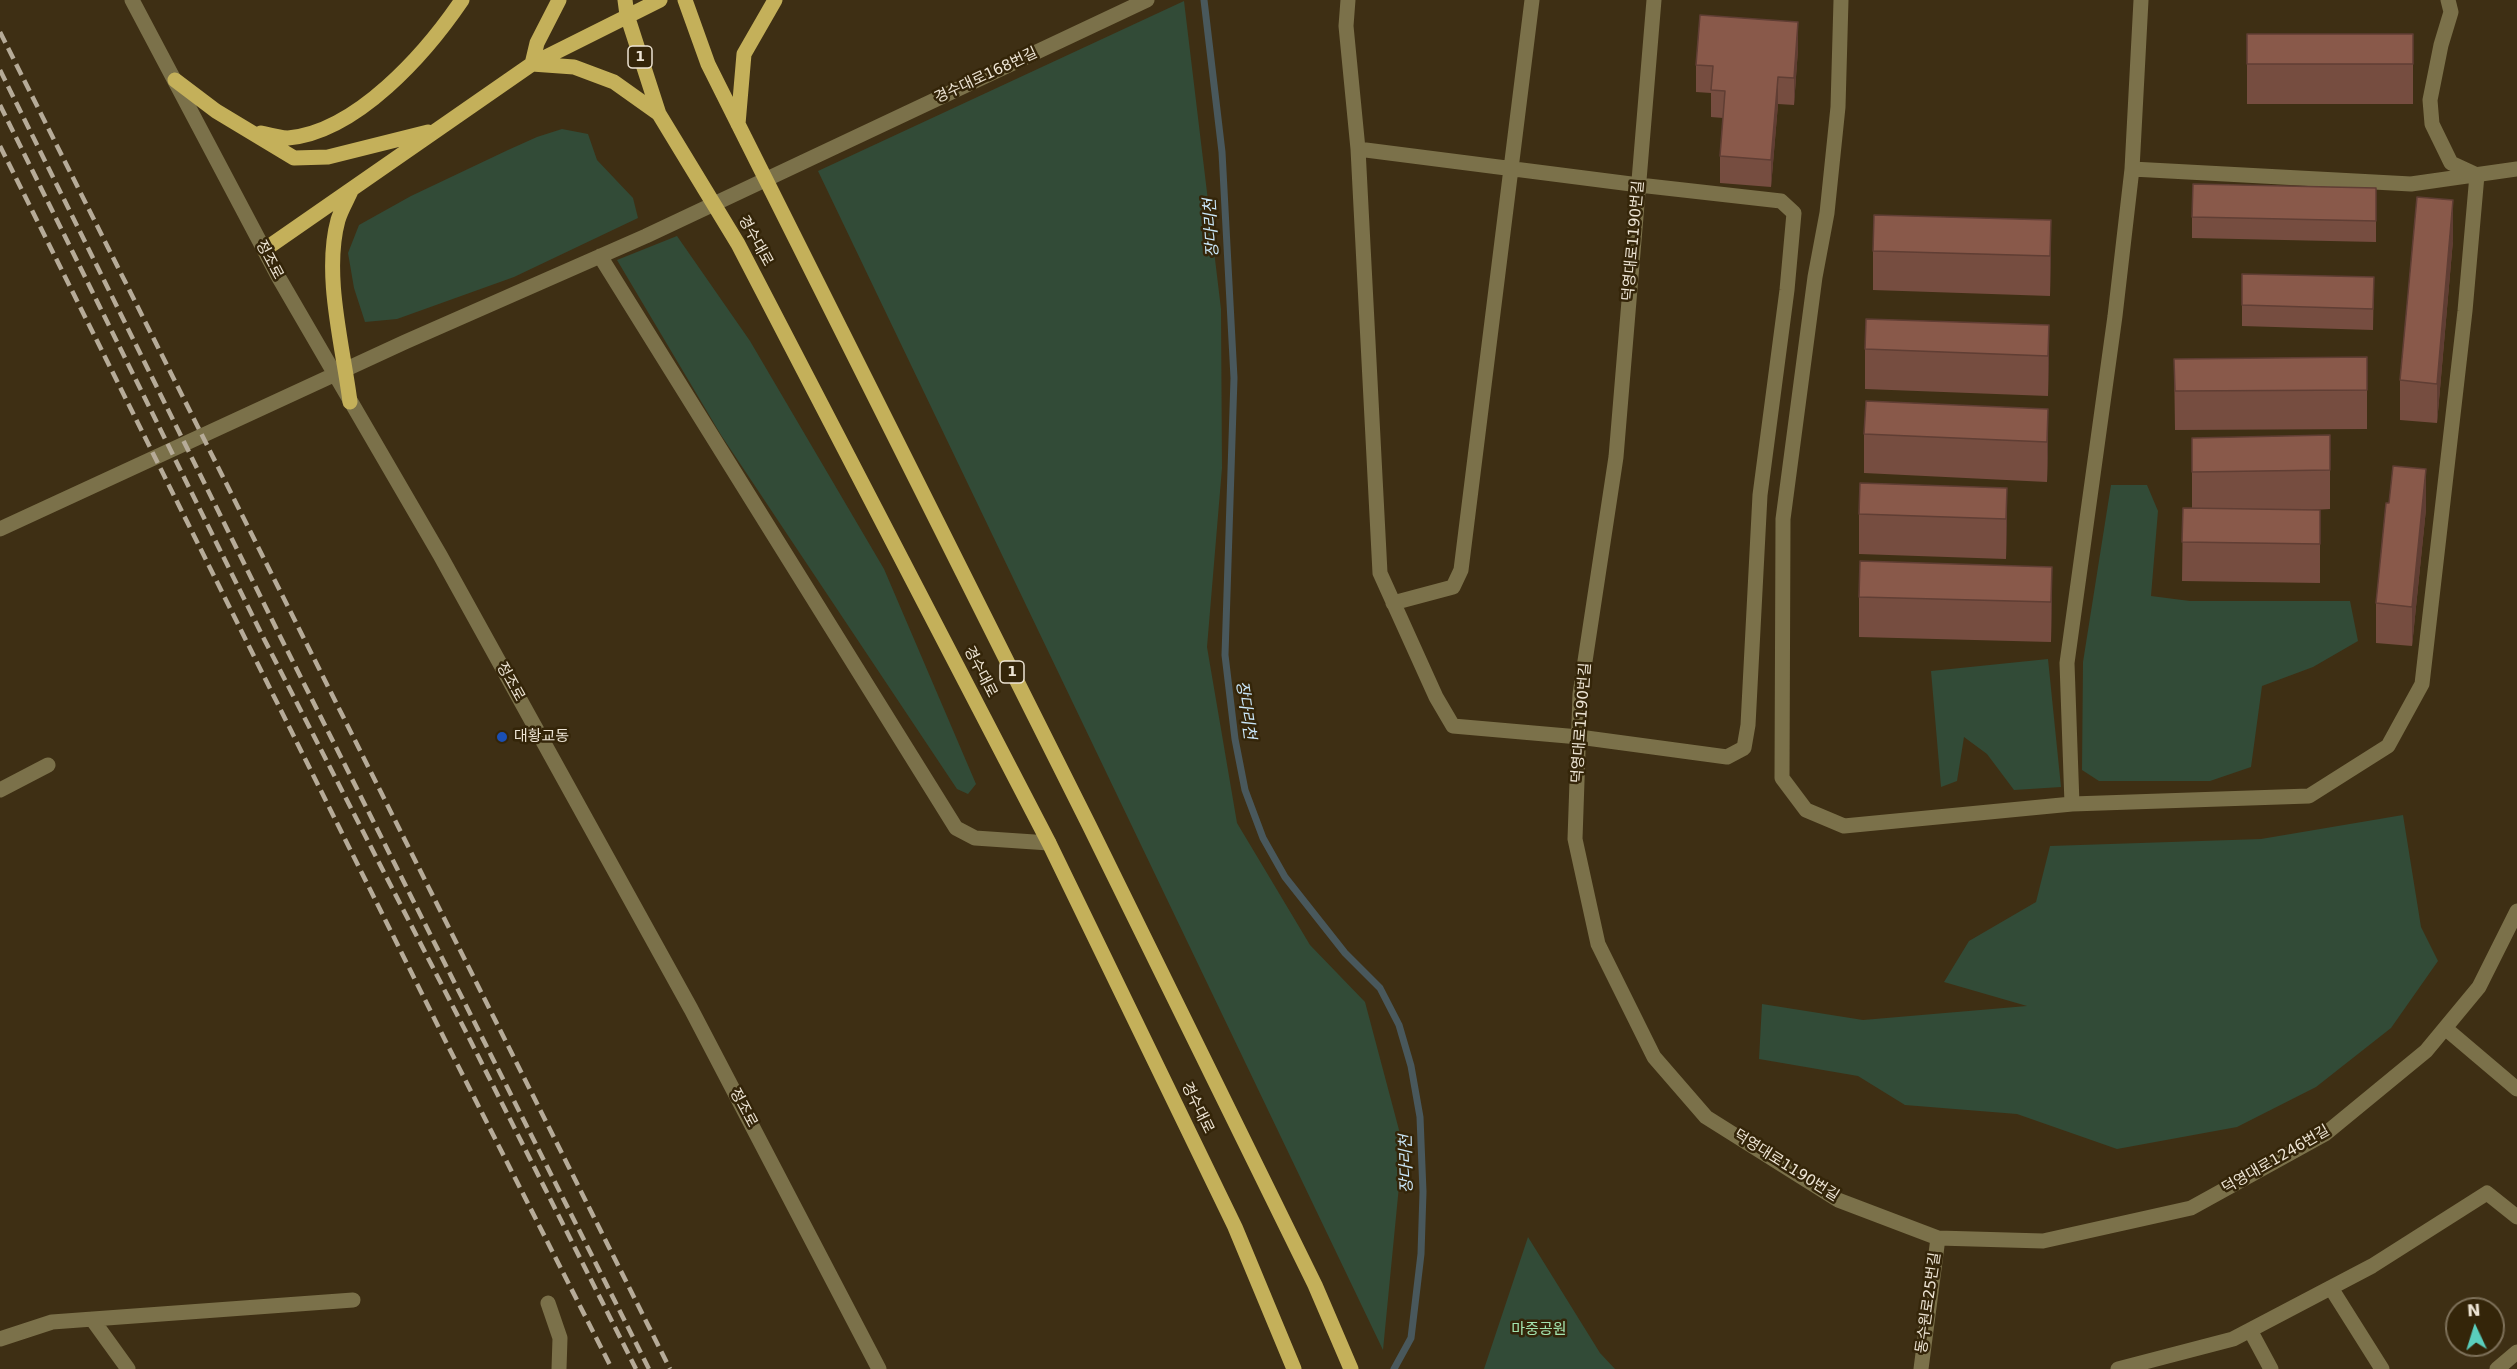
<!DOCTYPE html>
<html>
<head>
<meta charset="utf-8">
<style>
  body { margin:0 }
  #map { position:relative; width:2517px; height:1369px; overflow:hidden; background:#3e2f14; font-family:"DejaVu Sans",sans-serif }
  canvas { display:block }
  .north { position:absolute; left:2445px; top:1297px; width:60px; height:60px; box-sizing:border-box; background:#342509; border:2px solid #7e715a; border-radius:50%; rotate:356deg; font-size:16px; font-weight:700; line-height:24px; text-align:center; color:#ede4d4 }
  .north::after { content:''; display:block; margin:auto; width:21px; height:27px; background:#5acebd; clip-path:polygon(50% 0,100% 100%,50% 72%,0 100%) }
</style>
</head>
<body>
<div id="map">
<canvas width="2517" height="1369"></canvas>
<div class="north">N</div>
</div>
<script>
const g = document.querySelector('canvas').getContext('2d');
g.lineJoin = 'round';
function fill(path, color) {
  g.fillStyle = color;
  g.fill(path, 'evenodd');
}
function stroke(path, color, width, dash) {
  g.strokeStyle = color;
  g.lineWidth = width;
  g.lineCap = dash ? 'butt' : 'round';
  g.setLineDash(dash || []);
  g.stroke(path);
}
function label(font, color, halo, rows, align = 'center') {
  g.font = font + ' "DejaVu Sans","Noto Sans KR",sans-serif';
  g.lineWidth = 5;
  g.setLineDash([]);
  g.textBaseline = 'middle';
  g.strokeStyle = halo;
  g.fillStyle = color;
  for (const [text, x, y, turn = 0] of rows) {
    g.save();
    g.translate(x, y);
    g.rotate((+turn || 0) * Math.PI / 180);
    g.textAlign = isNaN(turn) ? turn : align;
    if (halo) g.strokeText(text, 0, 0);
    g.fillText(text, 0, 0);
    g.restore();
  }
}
const green = new Path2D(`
  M1184,1L1221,309L1222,468L1207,647L1237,823L1310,945L1365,1002L1403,1145L1383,1350L818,171Z
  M562,129L588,134L597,160L633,198L638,218L514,277L397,319L365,322L354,288L348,253L359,225L411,196L508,150L537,137Z
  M677,236L750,341L884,569L976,784L968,794L957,789L721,435L617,260Z
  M2111,485H2147L2158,511L2151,596L2190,601H2350L2358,641L2313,667L2262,686L2251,767L2210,781H2099L2082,770L2083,662Z
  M2048,659L2061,787L2014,790L1987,754L1964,737L1957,781L1941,787L1931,671Z
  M2403,815L2421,927L2438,961L2391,1028L2316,1087L2237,1127L2117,1149L2017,1114L1905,1105L1858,1076L1759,1059L1762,1004L1863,1020L2027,1006L1944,982L1969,941L2036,902L2050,846L2261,839Z
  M1528,1237L1600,1353L1615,1369H1484Z`);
const stream = new Path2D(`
  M1204,0L1222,152L1234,378L1225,655L1235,739L1245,790L1263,838L1285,877L1345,953L1380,988L1399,1025L1411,1066L1420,1117L1423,1192L1421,1254L1411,1338L1394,1369`);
const minor = new Path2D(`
  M132,0L279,278L440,555L691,1009L879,1369
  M1348,0L1346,26L1358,149L1380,573L1436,697L1453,726L1579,737L1727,757L1744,748L1748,725L1760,495L1787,290L1794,213L1781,201L1639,185L1358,149
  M1654,0L1616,457L1580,694L1575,839L1598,944L1654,1057L1706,1117L1838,1200L1938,1238L2043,1241L2191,1208L2325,1134L2426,1051L2479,987L2517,911
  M1841,0L1838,107L1827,213L1815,277L1783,519L1782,778L1806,810L1844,826L2072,804
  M2448,0L2451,12L2441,45L2430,100L2432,124L2451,163L2477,175
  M2132,169L2141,0
  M2477,175L2465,311L2422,684L2388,746L2309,796L2072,804L2067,663L2115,316L2132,169L2411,184L2517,169
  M600,256L956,828L975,838L1049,843
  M0,529L405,342L646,236L1147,0
  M1393,603L1453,587L1461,570L1532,0
  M0,790L48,765
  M2445,1028L2517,1089
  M2331,1288L2382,1369
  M548,1303L560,1338L559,1369
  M92,1319L128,1369
  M2250,1330L2271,1369
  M0,1339L52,1322L353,1300
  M1921,1369L1938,1238
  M2118,1369L2233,1339L2372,1266L2487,1193L2517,1217
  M2497,1369L2517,1352`);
const major = new Path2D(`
  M625,0L627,15L659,114L738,244L1049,843L1235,1227L1294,1369
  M685,0L708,64L1089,825L1315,1285L1351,1369
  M532,64L574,67L614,82L659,114
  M532,64L537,43L559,0
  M175,80L216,111L294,158L328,157L428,132
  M738,124L744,54L775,0
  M261,133C269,135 280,138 288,138C357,132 426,53 462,0
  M264,250L532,64L660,0
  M350,402C343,346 323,275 338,220C341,210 347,200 351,191`);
const rail = new Path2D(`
  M0,32L670,1369
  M0,70L279,634L649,1369
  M0,105L262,635L465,1030L636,1369
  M0,146L446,1042L612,1369`);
const wall = new Path2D(`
  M2247,34H2413V104H2247Z
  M1798,49L1794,105L1778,104L1771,187L1720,183V156L1723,118L1711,117V93L1696,92V65Z
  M2376,188V242L2192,238V217Z
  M2051,220L2050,296L1873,290V251Z
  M2453,240L2437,423L2400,420V380Z
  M2374,277L2373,330L2242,326V305Z
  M2049,325L2048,396L1865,389V349Z
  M2367,357V429L2175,430L2174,359Z
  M2048,409V449L2047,482L1864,473V434Z
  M2192,438L2330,470V509L2312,510H2320V583L2182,581L2183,508H2192Z
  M2007,488L2006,559L1859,554V514Z
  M2389,503L2426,509L2412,646L2376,643V603Z
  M2052,567L2051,642L1859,637V597Z`);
const shadedWall = new Path2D(`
  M1798,22V49L1794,105V78Z
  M1778,77V104L1771,187V160Z
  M2453,200V240L2437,423V384Z
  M2051,220V260L2050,296V256Z
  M2049,325V365L2048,396V356Z
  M2048,409V449L2047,482V442Z
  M2426,469V509L2412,646V607Z
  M2007,488V527L2006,559V519Z
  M2052,567V606L2051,642V602Z`);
const building = new Path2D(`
  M1700,15L1798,22L1794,78L1778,77L1771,160L1720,156L1725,91L1711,90L1713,66L1696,65Z
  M2247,34H2413V64H2247Z
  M2193,184L2376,188V221L2192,217Z
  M2417,197L2453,200L2437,384L2400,380Z
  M1874,215L2051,220L2050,256L1873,251Z
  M2242,274L2374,277L2373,309L2242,305Z
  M1866,319L2049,325L2048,356L1865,349Z
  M2367,357V390L2175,391L2174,359Z
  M1866,401L2048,409L2047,442L1864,434Z
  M2330,435V470L2192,472V438Z
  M2393,466L2426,469L2412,607L2376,603L2386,503H2389Z
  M1860,483L2007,488L2006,519L1859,514Z
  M2183,508L2320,510V544L2182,542Z
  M1860,561L2052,567L2051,602L1859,597Z`);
const markers = [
  [502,737,6,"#1a4fb4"]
];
const shields = [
  [640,57,24],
  [1012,672,24]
];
const shieldNames = [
  ["1",640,57],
  ["1",1012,672]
];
const streetNames = [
  ["경수대로168번길",986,76,-25],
  ["경수대로",755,241,61],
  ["덕영대로1190번길",1634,241,-85],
  ["정조로",269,260,62],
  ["경수대로",980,672,63],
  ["정조로",510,682,61],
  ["덕영대로1190번길",1582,723,-86],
  ["정조로",743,1108,62],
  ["경수대로",1197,1108,64],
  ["덕영대로1246번길",2276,1160,-30],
  ["덕영대로1190번길",1786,1166,32],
  ["동수원로25번길",1929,1303,-82]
];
const poiNames = [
  ["대황교동",514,737]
];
const parkNames = [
  ["마중공원",1539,1330]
];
const waterNames = [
  ["장다리천",1212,228,-93],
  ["장다리천",1245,710,82],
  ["장다리천",1407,1164,-91]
];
fill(green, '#324b37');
stroke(stream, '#49585c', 7);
stroke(minor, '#7b714a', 15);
stroke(major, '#c4b05a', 15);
stroke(rail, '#b6ab98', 4.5, [12, 6]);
fill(wall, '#764d40');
fill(shadedWall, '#603e34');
fill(building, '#89594a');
stroke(building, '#603e34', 1.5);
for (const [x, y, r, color] of markers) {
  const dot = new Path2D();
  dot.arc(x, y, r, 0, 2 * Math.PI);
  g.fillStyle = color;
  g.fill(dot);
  stroke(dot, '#342509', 2);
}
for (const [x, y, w] of shields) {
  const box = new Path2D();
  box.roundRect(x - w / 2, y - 11, w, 22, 4.5);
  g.fillStyle = '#342509';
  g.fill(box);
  stroke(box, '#ede4d4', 1.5);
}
label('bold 14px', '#ede4d4', null, shieldNames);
label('15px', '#ede4d4', '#342509', streetNames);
label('15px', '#ede4d4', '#342509', poiNames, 'left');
label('15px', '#a3e4af', '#342509', parkNames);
label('italic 16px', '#c9e6f8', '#342509', waterNames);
</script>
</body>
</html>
